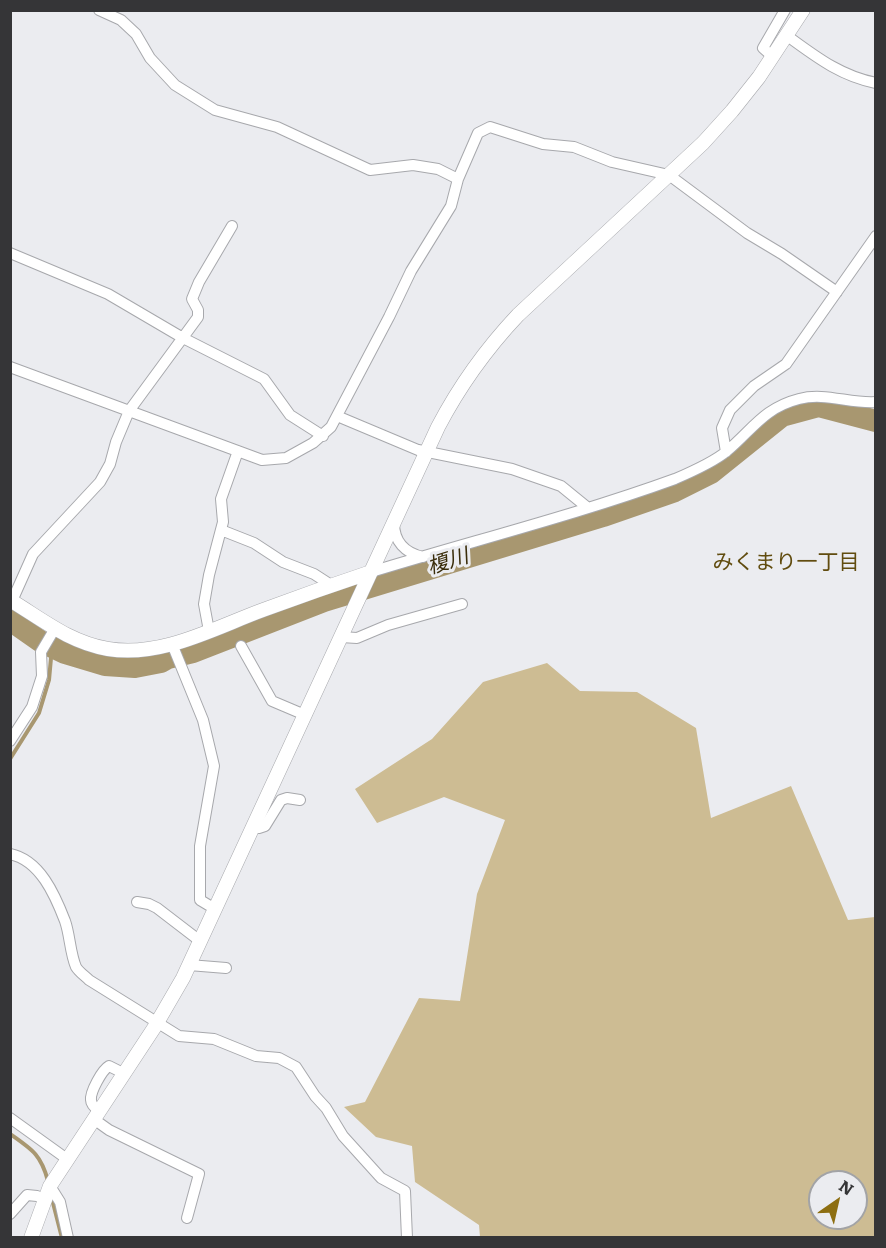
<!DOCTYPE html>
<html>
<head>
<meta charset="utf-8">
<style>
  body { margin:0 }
  #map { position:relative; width:886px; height:1248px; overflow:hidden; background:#ebecf0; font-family:Literata,serif }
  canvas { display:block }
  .frame { position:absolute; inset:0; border:12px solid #353537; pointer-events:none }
  .north { position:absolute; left:808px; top:1170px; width:60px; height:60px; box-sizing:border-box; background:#ebecf0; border:2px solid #a2a3a6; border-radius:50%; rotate:34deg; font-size:16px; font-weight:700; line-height:24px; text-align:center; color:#353537 }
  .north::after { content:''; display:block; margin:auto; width:21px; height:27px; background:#8d6e11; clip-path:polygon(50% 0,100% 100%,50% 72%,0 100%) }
</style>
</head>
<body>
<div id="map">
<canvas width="886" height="1248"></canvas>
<div class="frame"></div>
<div class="north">N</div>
</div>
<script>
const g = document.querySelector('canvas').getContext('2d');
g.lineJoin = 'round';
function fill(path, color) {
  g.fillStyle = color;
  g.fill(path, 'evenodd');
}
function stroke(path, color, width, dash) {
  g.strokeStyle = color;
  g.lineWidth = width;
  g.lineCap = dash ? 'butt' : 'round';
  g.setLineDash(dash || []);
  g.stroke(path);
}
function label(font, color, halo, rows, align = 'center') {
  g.font = font + ' Literata,"Noto Sans JP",serif';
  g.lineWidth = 6;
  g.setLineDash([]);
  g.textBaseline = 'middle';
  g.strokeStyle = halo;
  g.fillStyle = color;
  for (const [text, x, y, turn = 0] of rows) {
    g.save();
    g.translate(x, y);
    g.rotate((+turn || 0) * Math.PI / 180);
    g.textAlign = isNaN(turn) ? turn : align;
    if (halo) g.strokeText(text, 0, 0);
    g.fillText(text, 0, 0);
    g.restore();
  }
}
const forest = new Path2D(`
  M547,663L580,691L637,692L696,728L711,818L791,786L848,920L875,917V1237H480L479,1225L415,1182L412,1146L376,1137L344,1107L365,1102L419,998L460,1001L477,894L505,820L444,797L377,823L355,789L432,739L483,682ZM820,1182H856V1218H820Z`);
const stream = new Path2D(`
  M10,759L39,713L49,680L52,647
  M10,1134C33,1150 41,1155 48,1181
  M51,1195L62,1238`);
const river = new Path2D(`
  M10,620L40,641L65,653L105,665L135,667L161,662L168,658L193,652L324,601L603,516L675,491L711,473L782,416L819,406L876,421`);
const minor = new Path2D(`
  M99,10L121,20L136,34L150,58L175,85L215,110L277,127L370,170L413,165L438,169L458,179
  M786,35C815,56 840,76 876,83
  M772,56L763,48L785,10
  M10,253L108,294L183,338L264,379L290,415L323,436
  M10,367L262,460L286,458L313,443L331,427L389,317L411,271L451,206L458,179L478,133L490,127L543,144L574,147L612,162L669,175L747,233L782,254L837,292
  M337,416L418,450L512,469L561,486L588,508
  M726,452L722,428L730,410L754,386L786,364L876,236
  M394,523C394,541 405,553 423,557
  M221,530L254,543L283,562L314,574L331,585
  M371,572C472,541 576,515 675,479C689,473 715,461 727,451C753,429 764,408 799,399C825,392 850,404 876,402
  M12,601L33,554L100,482L110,464L116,442L129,411L198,317V310L192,299L199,282L232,226
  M209,631L204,604L209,575L223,522L221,499L238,451
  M341,637L357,638L388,625L462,604
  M172,644L203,720L214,766L200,846V900L215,909
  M241,646L272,701L305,715
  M10,741L32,707L42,676L41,652L54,630
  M254,826L259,828L265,826L281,800L287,798L300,800
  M10,854C40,860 55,895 65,921C70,935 70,953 76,967C79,972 85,976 89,980L179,1036L214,1039L256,1056L279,1058L296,1067L315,1096L326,1108L343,1136L381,1178L405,1191L407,1238
  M137,902L149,904L157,908L200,941
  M189,965L226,968
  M100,1112C96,1109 91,1105 91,1100C90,1092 102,1070 109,1066L125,1074
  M10,1118L67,1159
  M95,1120L109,1130L199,1174L187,1218
  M50,1186L60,1202L68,1238
  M10,1214L27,1195L37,1196L45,1199`);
const tertiary = new Path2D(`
  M10,600C43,620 69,642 108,649C161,658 214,628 263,610C298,597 335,584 371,572
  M31,1238L50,1186L154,1028L183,978L438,427C460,385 486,349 518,315L703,143L732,111L759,77L803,10`);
const waterNames = [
  ["榎川",448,562,-17]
];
const neighbourhoodNames = [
  ["みくまり一丁目",786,563]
];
fill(forest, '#cdbc93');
stroke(stream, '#a89770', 4);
stroke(river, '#a89770', 22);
stroke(minor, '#a7a8ac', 12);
stroke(tertiary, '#a7a8ac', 15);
stroke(minor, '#fff', 10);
stroke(tertiary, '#fff', 14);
label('italic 21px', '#3a2d0b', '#ebecf0', waterNames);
label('21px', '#614c0f', '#ebecf0', neighbourhoodNames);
</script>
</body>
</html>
